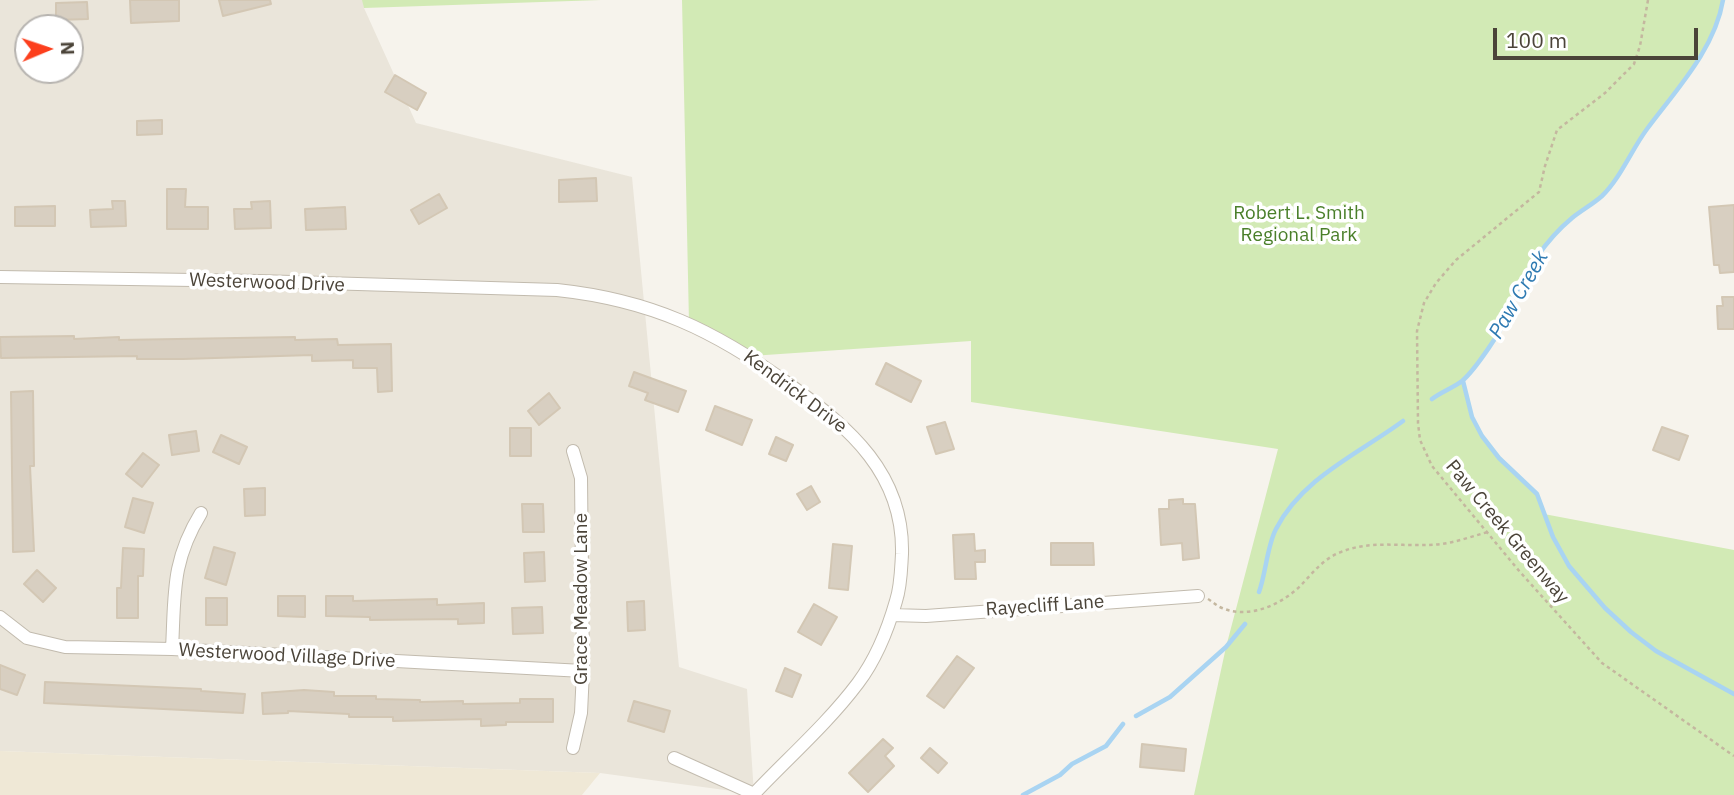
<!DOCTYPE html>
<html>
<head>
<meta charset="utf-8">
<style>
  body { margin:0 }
  #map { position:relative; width:1734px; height:795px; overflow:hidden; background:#f6f3ec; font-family:"IBM Plex Sans",sans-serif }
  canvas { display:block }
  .north { position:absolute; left:14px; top:14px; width:70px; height:70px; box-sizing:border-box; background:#fff; border:2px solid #b7b4b0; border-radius:50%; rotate:88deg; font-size:19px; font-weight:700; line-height:28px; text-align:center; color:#4b4439 }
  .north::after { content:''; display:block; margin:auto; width:24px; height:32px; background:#fc3f1d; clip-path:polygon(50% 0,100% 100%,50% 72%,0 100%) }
  .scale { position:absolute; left:1493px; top:28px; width:205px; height:32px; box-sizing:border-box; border:4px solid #4b4439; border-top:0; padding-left:9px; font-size:21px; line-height:24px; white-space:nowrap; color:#4b4439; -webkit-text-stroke:5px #fff; paint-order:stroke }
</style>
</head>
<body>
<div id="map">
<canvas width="1734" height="795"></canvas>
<div class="north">N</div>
<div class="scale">100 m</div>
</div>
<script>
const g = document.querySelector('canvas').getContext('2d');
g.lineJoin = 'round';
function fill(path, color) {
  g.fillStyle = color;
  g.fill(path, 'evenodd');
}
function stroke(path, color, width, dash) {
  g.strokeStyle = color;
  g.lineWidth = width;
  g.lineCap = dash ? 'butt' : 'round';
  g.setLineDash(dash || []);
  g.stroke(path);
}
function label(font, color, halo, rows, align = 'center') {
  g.font = font + ' "IBM Plex Sans",sans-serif';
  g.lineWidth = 7;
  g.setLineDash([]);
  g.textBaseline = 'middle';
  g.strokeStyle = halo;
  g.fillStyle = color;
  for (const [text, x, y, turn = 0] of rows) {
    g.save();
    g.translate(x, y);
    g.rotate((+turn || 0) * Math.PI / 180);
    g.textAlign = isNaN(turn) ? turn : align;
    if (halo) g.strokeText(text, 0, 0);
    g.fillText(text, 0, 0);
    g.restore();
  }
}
const residential = new Path2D(`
  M0,0H363L364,8L416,123L632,177L679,667L747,689L754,794L600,773L0,751ZM28,28H70V70H28Z`);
const education = new Path2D(`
  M0,751L600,773L582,795H0Z`);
const green = new Path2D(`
  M362,0H601L364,8Z
  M682,0H1723C1715,49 1676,90 1647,129C1632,149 1620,179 1602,196C1593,204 1582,210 1572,218C1542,243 1523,275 1508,310C1508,331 1476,364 1463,381L1472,417L1482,436L1499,458L1537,494L1544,514L1734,550V795H1194L1226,647L1278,449L971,402V341L751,356L689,323Z`);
const stream = new Path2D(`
  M1463,381L1472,417L1482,436L1499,458L1537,494L1553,537L1569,566L1605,608L1631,632L1656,651L1734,694
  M1432,399C1441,392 1453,388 1462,381C1473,372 1508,324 1508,310C1523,275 1542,243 1572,218C1582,210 1593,204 1602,196C1620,179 1632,149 1647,129C1676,90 1715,49 1723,0
  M1259,592C1266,573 1267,546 1276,529C1302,478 1358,454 1403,421
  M1136,716L1170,697L1226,647L1245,624
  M1023,795L1060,775L1072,764L1106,746L1123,724`);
const building = new Path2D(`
  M130,0H179V21L131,23Z
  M219,0H270L271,4L223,16Z
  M87,2L88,19L56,20V3Z
  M395,75L426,93L417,110L385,92Z
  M162,120V134L137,135V121Z
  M596,178L597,201L559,202V180Z
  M167,189H186L185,207H208V229H167Z
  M439,194L447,208L419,224L411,210Z
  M112,201H125L126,226L91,227L90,210L113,209Z
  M270,201L271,228L235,229L234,209H252L251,202Z
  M1734,205V272L1720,273L1719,265H1714L1709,207Z
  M55,206V226H15V207Z
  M345,207L346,229L306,230L305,209Z
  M1722,297H1734V329H1718L1717,306H1723Z
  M74,336V339L119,337V340L295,337V340L337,339L338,345L391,344L392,391L378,392L377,368H353V360L312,361V355L183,359H137V356L1,358L0,337Z
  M886,363L921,381L911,402L876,384Z
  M634,372L686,391L678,412L645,400L648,393L629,386Z
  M33,391L34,466H30L34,551L13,552L11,392Z
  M549,393L560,408L539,425L528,411Z
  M715,406L752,420L742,445L706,430Z
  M945,422L954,449L936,454L927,427Z
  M1662,427L1688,436L1679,460L1653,450Z
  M510,428H531V456H510Z
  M196,431L199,451L172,455L169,435Z
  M221,435L247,447L239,464L213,452Z
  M776,437L793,445L786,461L769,454Z
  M143,453L159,465L142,487L126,474Z
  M811,486L820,502L807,510L797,494Z
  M265,488V515L245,516L244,489Z
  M133,498L153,503L144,533L125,527Z
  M1183,499V504H1195L1199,558L1183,560L1182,543L1161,545L1159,509H1169V500Z
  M522,504H543L544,532H523Z
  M974,534L975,551L985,550V562H975L976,579H955L953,535Z
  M1051,543H1093L1094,565H1051Z
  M833,544L852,546L848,590L829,588Z
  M214,547L235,553L226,585L205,578Z
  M123,548L144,549L143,576H138V618H117V588H121Z
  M544,552L545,581L525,582L524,553Z
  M37,570L56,588L43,602L24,584Z
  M278,596H305V617L278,616Z
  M326,596H353V601L437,599V605L484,603V623L458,624V619L370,620V617L326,616Z
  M206,598H227V625H206Z
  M644,601L645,630L628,631L627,602Z
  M814,604L837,617L821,645L798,632Z
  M542,607L543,633L513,634L512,608Z
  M957,656L974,668L944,708L927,696Z
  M0,665L25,675L17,695L0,689Z
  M785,668L801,675L792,697L776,691Z
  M45,682L201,689V691L245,694L243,713L44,703Z
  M304,690L334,692V696H376V699L420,700V702L463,701V704L520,703V699H553V722H506V725L481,726V719L393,721V717H349V714L288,711V713L263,714L262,693Z
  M634,701L670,711L664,732L628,721Z
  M883,739L893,748L885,756L894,766L868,792L849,773Z
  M1142,744L1186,749L1184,771L1140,767Z
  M930,748L947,763L938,773L921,758Z`);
const path = new Path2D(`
  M1648,0L1640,46L1634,64L1605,93L1557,130L1545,166L1539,192L1456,260L1436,283L1424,303L1417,331L1418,423L1420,440L1432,466L1520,572L1602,663L1734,756
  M1208,599C1213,602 1217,606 1222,608C1251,620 1285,603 1304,582C1315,570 1325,558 1341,552C1372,539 1408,548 1441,544C1457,542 1473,536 1488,532`);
const minor = new Path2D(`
  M0,277L258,281L557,290C651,300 714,330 790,385C850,428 904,474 902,554C901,570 901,586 896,601C888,629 876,659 858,683C828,723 788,758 753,795
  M892,615L926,616L1198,596
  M0,617L27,638L65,647L172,649L583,671
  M172,649C175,594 171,562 201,513
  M573,748L581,713L583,671L581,478L573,451
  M674,758L754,794`);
const parkNames = [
  ["Robert L. Smith",1299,214],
  ["Regional Park",1299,236]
];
const streetNames = [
  ["Westerwood Drive",267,283,2],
  ["Kendrick Drive",795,392,37],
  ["Paw Creek Greenway",1507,532,50],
  ["Grace Meadow Lane",582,599,-90],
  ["Rayecliff Lane",1045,606,-4],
  ["Westerwood Village Drive",287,656,3]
];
const waterNames = [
  ["Paw Creek",1519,295,-60]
];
fill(residential, '#eae5da');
fill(education, '#efe8d6');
fill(green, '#d2eab5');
stroke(stream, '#a9d4f2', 4.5);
fill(building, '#d8cfc1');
stroke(building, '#d3c7b4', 2);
stroke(minor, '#c2bbae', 14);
stroke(path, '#c4b79f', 2.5, [3.5, 3.5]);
stroke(minor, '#fff', 12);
label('19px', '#4a7f2a', '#fff', parkNames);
label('19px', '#4b4439', '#fff', streetNames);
label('italic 21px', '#2e7ab2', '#fff', waterNames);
</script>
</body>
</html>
